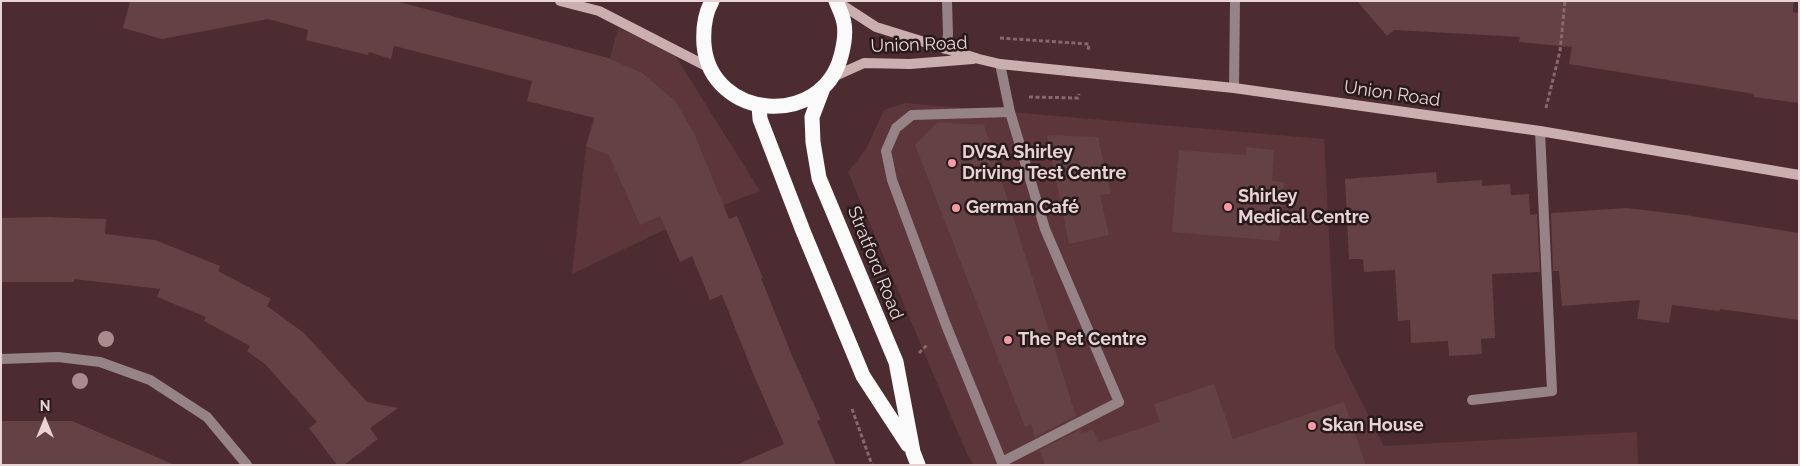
<!DOCTYPE html>
<html>
<head>
<meta charset="utf-8">
<style>
  body { margin:0 }
  #map { position:relative; width:1800px; height:466px; overflow:hidden; background:#4c2c30; font-family:Raleway,sans-serif }
  canvas { display:block }
  .frame { position:absolute; inset:0; border:2px solid #e9d4d5; pointer-events:none }
  .north { position:absolute; left:20px; top:396px; width:50px; height:50px; -webkit-text-stroke:4px #281a1b; paint-order:stroke; rotate:0deg; font-size:14px; font-weight:700; line-height:20px; text-align:center; color:#e9d4d5 }
  .north::after { content:''; display:block; margin:auto; width:18px; height:22px; background:#e9d4d5; clip-path:polygon(50% 0,100% 100%,50% 72%,0 100%) }
</style>
</head>
<body>
<div id="map">
<canvas width="1800" height="466"></canvas>
<div class="frame"></div>
<div class="north">N</div>
</div>
<script>
const g = document.querySelector('canvas').getContext('2d');
g.lineJoin = 'round';
function fill(path, color) {
  g.fillStyle = color;
  g.fill(path, 'evenodd');
}
function stroke(path, color, width, dash) {
  g.strokeStyle = color;
  g.lineWidth = width;
  g.lineCap = dash ? 'butt' : 'round';
  g.setLineDash(dash || []);
  g.stroke(path);
}
function label(font, color, halo, rows, align = 'center') {
  g.font = font + ' Raleway,sans-serif';
  g.lineWidth = 5;
  g.setLineDash([]);
  g.textBaseline = 'middle';
  g.strokeStyle = halo;
  g.fillStyle = color;
  for (const [text, x, y, turn = 0] of rows) {
    g.save();
    g.translate(x, y);
    g.rotate((+turn || 0) * Math.PI / 180);
    g.textAlign = isNaN(turn) ? turn : align;
    if (halo) g.strokeText(text, 0, 0);
    g.fillText(text, 0, 0);
    g.restore();
  }
}
const built = new Path2D(`
  M618,28L673,52L760,191L687,219L572,274L586,146Z
  M905,103L1324,139L1335,349L1384,446L1637,432L1638,465H974L967,454L848,172L866,149L884,110Z`);
const building = new Path2D(`
  M130,1H396L608,58L642,73L675,101L694,133L729,219L737,216L763,278H761L793,358L821,420L817,421L836,465H736L784,444L755,378L722,295L710,300L692,256L680,262L660,216L640,225L609,155L586,146L595,118L527,101L532,81L394,46L391,59L369,52L368,55L306,40L308,30L268,19L162,39L123,28Z
  M1357,1H1794L1793,12L1799,13V103L1754,97V94L1569,64L1572,47L1519,42L1520,37L1394,30L1387,36Z
  M938,122L984,125L1076,416L1035,437L1031,424L1025,427L915,145Z
  M1047,135L1098,137L1111,194L1100,195L1109,235L1069,244Z
  M1246,147L1274,150L1272,181L1284,182L1279,241L1172,232L1179,150L1246,155Z
  M1436,172L1437,183L1482,180V186L1510,184L1511,195L1529,194L1530,215L1537,214L1540,272L1492,274L1495,338L1481,339L1482,354L1449,356L1448,341L1411,343L1410,320L1398,321L1395,270L1364,272L1363,259H1349L1345,179Z
  M1627,208L1685,215L1799,233V320L1720,309L1719,311L1672,305L1669,323L1637,319L1640,300L1562,306L1559,271H1553L1551,213Z
  M47,217L106,219L105,234L155,240L220,266L218,271L271,299L267,306L304,333L367,402L398,408L370,428L378,439L344,465H337L309,428L317,422L265,364L247,351L250,346L204,321L206,317L157,297L160,289L74,279V282H1V218Z
  M1214,384L1233,439L1344,402L1366,465H1045L1040,450L1081,429L1082,433L1093,429L1098,442L1160,422L1154,404Z
  M1,421H72L175,465H1Z`);
const path = new Path2D(`
  M1000,38L1089,44L1088,51
  M1029,97L1078,98L1079,94
  M1546,108L1560,51L1565,1
  M919,353L928,344
  M852,409L872,465`);
const lane = new Path2D(`
  M945,49L948,35L947,1
  M1000,64L1010,112L912,115L896,128L886,151L892,180L946,325L1003,465
  M1472,400L1552,391L1540,131
  M1002,462L1119,402L1045,229L1010,112`);
const street = new Path2D(`
  M1234,88L1235,1
  M1,359L58,357L100,362L150,380L207,417L247,465`);
const secondary = new Path2D(`
  M560,1L599,11L710,68
  M836,1L876,27L979,59L1000,64L1234,88L1540,131L1799,175
  M833,77L864,63L910,64L973,59`);
const highway = new Path2D(`
  M712,1C704,15 703,30 704,45C711,120 822,129 841,56C844,45 846,34 844,23C843,16 839,8 836,1
  M823,88L812,117L813,142L819,178L896,362L913,452L918,465
  M759,106L760,119L803,231L863,376L908,445`);
const trees = [
  [106,339],
  [80,381]
];
const markers = [
  [952,163,5,"#f49aa4"],
  [1228,207,5,"#f49aa4"],
  [956,208,5,"#f49aa4"],
  [1008,340,5,"#f49aa4"],
  [1312,426,5,"#f49aa4"]
];
const streetNames = [
  ["Union Road",919,45,-2],
  ["Union Road",1392,94,8],
  ["Stratford Road",875,263,68]
];
const poiNames = [
  ["DVSA Shirley",962,153],
  ["Driving Test Centre",962,174],
  ["Shirley",1238,197],
  ["Medical Centre",1238,218],
  ["German Café",966,208],
  ["The Pet Centre",1018,340],
  ["Skan House",1322,426]
];
fill(built, '#5c363a');
fill(building, '#634145');
stroke(path, '#85696c', 3, [4, 2.5]);
stroke(lane, '#958385', 10);
stroke(street, '#958385', 10);
stroke(secondary, '#caaeb0', 10);
stroke(highway, '#fafafa', 15);
g.fillStyle = '#aa8c8f';
for (const [x, y] of trees) {
  g.beginPath();
  g.arc(x, y, 8, 0, 2 * Math.PI);
  g.fill();
}
for (const [x, y, r, color] of markers) {
  const dot = new Path2D();
  dot.arc(x, y, r, 0, 2 * Math.PI);
  g.fillStyle = color;
  g.fill(dot);
  stroke(dot, '#281a1b', 2);
}
label('18px', '#e9d4d5', '#281a1b', streetNames);
label('bold 18px', '#e9d4d5', '#281a1b', poiNames, 'left');
</script>
</body>
</html>
